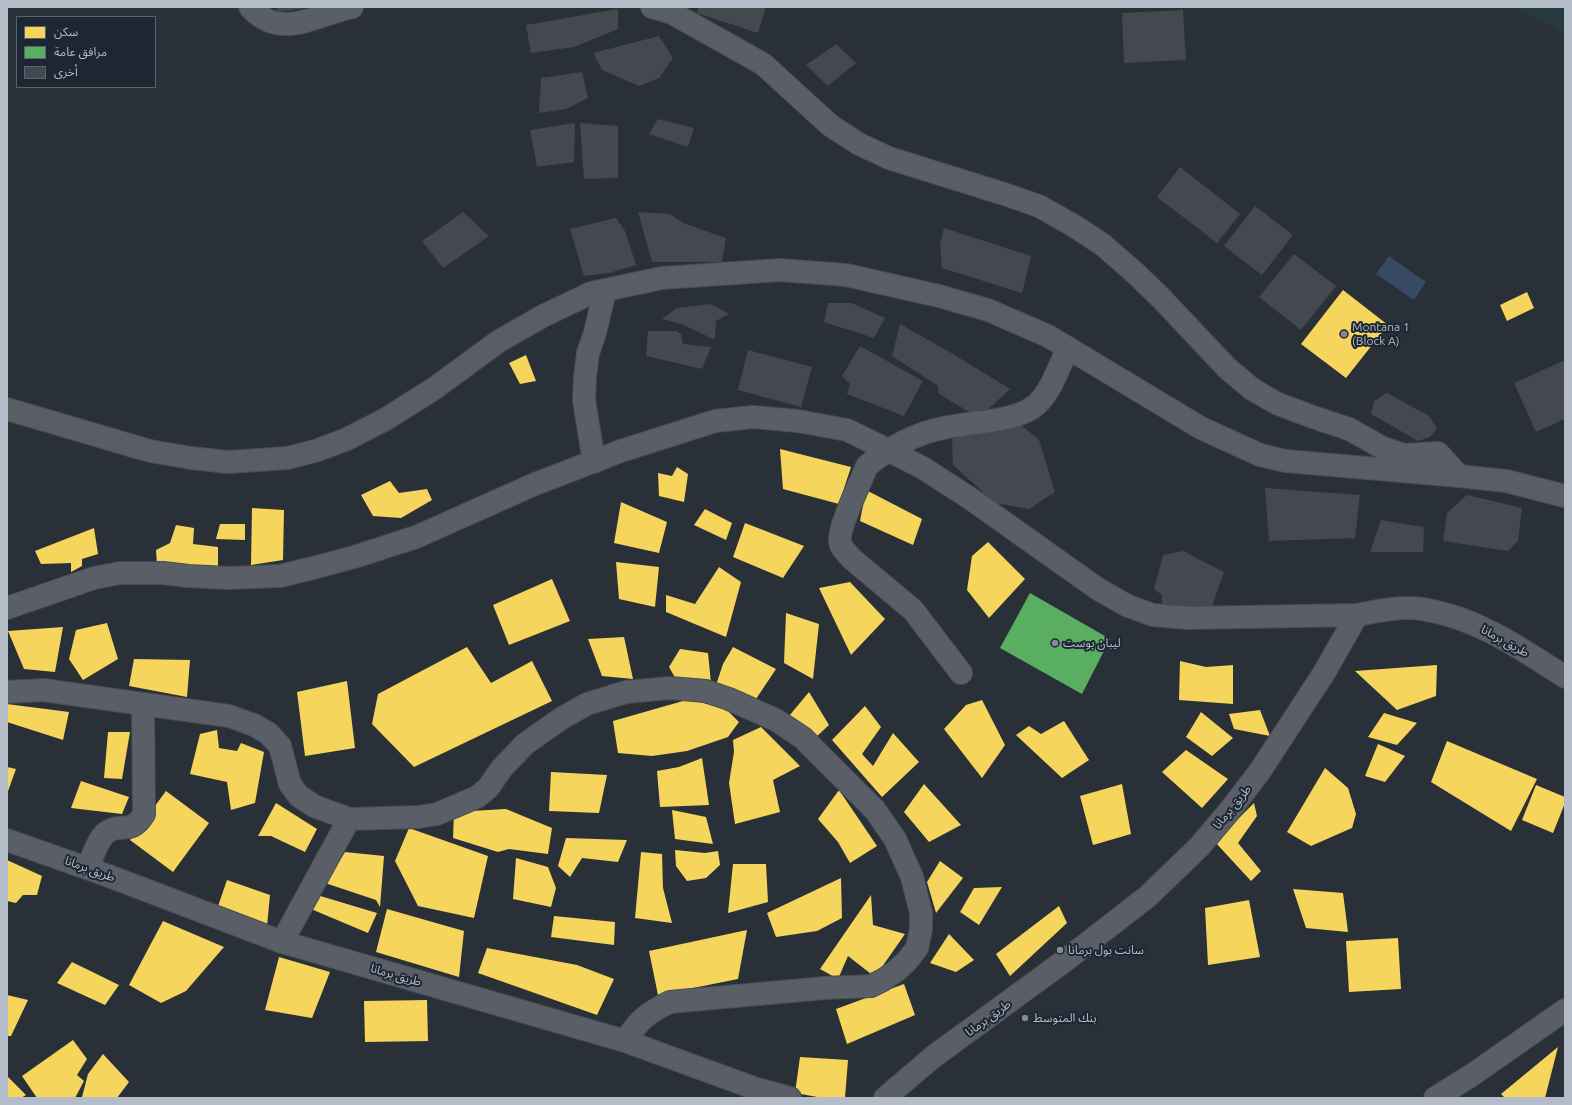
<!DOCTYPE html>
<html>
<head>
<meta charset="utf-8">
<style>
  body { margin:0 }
  #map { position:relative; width:1572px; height:1105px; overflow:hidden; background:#2a3038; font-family:Ubuntu,"Noto Sans Arabic",sans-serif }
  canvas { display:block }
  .frame { position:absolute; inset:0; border:8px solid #b4bcc9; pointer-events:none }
  .legend { position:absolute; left:16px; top:16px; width:140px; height:72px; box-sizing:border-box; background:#1d2633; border:1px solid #59626f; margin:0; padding:5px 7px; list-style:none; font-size:12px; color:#b4bcc9 }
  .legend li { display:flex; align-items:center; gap:8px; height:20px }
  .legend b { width:20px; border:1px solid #59626f }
</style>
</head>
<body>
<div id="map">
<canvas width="1572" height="1105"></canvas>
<div class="frame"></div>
<ul class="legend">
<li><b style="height:11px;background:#f6d55c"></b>سكن</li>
<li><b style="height:11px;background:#5aae61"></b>مرافق عامة</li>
<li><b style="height:11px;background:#444950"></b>أخرى</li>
</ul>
</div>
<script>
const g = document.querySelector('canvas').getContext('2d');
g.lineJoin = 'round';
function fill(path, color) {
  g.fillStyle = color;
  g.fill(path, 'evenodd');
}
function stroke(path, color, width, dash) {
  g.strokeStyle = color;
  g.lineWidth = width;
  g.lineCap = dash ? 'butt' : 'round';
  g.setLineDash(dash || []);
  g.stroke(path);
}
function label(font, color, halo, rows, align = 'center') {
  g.font = font + ' Ubuntu,"Noto Sans Arabic",sans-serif';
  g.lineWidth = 4;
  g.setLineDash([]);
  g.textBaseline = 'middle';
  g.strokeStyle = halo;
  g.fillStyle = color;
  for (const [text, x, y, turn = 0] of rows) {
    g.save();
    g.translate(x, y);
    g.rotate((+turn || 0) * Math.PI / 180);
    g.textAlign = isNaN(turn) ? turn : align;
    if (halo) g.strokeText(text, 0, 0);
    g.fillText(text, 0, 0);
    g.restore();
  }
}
const green = new Path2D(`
  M1514,7H1565V32Z`);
const water = new Path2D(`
  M1389,256L1426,282L1414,300L1376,274Z`);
const homes = new Path2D(`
  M1343,290L1388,325L1346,378L1301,344Z
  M1527,292L1534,308L1507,321L1500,305Z
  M526,355L536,381L520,384L509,363Z
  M780,449L851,467L839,504L783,489Z
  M677,467L688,474L684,502L659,496L658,473L672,476Z
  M390,481L399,493L427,489L432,500L401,518L373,516L361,495Z
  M866,490L922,519L913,545L860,521Z
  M621,502L667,522L659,553L614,543Z
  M252,508L284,510L283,560L251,565Z
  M705,509L732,523L726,540L694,525Z
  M745,523L804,546L783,578L733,557Z
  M220,524H245V540L216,539Z
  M176,525L194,528L193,544L218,547V568L157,565L156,550L170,543Z
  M94,528L98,554L82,559V566L71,572V563L41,564L35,551Z
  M988,542L1025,579L989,618L967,590L972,556Z
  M616,562L659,567L655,607L619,599Z
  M719,567L741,582L726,637L666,612V595L695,604Z
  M552,579L570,621L509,645L493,605Z
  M850,582L885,619L851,655L819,588Z
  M786,613L819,624L813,679L784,663Z
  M107,623L118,659L83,680L69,659L76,630Z
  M63,627L55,672L24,669L8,631Z
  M624,637L633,679L602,676L588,639Z
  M467,647L491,683L532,661L552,701L414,767L372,724L378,694Z
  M733,647L776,669L752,705L716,685L723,664Z
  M680,649L708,653L711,683L677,681L669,667Z
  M134,659L190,660L187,697L129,686Z
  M1180,661L1206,667L1233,665V704L1179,700Z
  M1437,665L1436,696L1397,710L1355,671Z
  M347,681L355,748L305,756L297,692Z
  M809,692L829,725L815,738L789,716Z
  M690,699L727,710L739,722L728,737L687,751L652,756L618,753L613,721Z
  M982,700L1005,745L982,778L944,729L966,705Z
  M7,704L69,712L63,740L7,722Z
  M865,706L881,727L862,754L873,766L893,733L919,762L882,797L832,740Z
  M1260,710L1270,736L1234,729L1229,714Z
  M1201,712L1233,738L1212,756L1186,737Z
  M1384,713L1417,723L1397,745L1368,737Z
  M1064,721L1089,760L1062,778L1016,735L1029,726L1041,734Z
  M761,727L800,766L773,780L780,812L735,824L729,783L734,752L733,740Z
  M217,730L219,748L237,751L241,743L264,752L255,803L231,810L227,782L190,774L200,734Z
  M108,732H130L122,779L104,778Z
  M1447,741L1537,779L1511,831L1431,782Z
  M1378,744L1405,756L1385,782L1365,776Z
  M1186,750L1228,779L1202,808L1162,772Z
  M702,758L709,805L660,807L657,771L679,767Z
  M7,767L16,769L7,794Z
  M1325,768L1348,788L1356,814L1352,828L1311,846L1287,832Z
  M551,772L607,775L599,813L549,811Z
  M81,781L129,797L122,814L71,808Z
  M924,784L961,825L929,842L904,812Z
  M1122,784L1131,834L1093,845L1080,796Z
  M1536,785L1565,797V803L1553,833L1522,820Z
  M839,790L877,846L850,863L838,842L818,819Z
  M166,791L209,823L173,872L130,840Z
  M276,803L317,829L305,852L271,836H258Z
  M1254,803L1257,816L1238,843L1261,871L1251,881L1215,842Z
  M506,809L552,828L548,854L509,849L498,852L453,838L454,812Z
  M672,810L706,817L713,844L675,839Z
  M409,828L488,856L474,918L418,906L395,861Z
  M566,838L627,840L618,862L582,858L570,877L558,866Z
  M675,850L705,853L718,851L720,865L706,878L687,881L676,866Z
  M345,852L384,856L380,907L376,900L325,883Z
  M641,852L662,854L663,888L672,923L635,918Z
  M516,858L548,867L556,888L551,907L513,899Z
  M7,860L42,876L37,895H23L16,903L7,901Z
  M940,861L963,878L936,913L927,882Z
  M733,864H766L768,902L728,913Z
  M841,878L842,918L817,931L776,937L767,913Z
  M227,880L270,895L267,926L217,909Z
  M1002,887L979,925L960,912L974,888Z
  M1293,889L1343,893L1348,932L1306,928Z
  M317,895L377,913L368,933L311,909Z
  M871,895L873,925L905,934L875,977L848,956L838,979L820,969Z
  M1249,900L1260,957L1208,965L1205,908Z
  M1059,906L1067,923L1010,976L996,954Z
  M387,909L464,931L459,977L376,952Z
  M554,916L615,922L614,945L551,937Z
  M163,921L224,947L186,991L161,1003L129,985Z
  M747,930L738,979L658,995L649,951Z
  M949,934L974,960L956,972L930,963Z
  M1398,938L1401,989L1349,992L1346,941Z
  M487,948L577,965L614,979L597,1015L478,973Z
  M279,957L330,972L312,1018L265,1010Z
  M72,962L119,985L105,1005L57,983Z
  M904,984L915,1015L847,1044L836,1009Z
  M7,995L28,1000L11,1036H7Z
  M427,1000L428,1041L365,1042L364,1001Z
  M73,1040L87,1059L77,1075L84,1081L75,1098H37L22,1076Z
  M1558,1047L1545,1098H1505L1501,1094Z
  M103,1054L129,1082L117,1098H85L82,1097L88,1074Z
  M800,1057L848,1060L845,1098H823L795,1093Z
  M7,1076L26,1095L21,1098H7Z`);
const public = new Path2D(`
  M1030,593L1110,639L1082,694L1000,648Z`);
const building = new Path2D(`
  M277,7H305V8L278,12Z
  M699,7H766L758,33L697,13Z
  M618,9V29L574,47L531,53L526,25Z
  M1183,10L1186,60L1124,63L1122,13Z
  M659,36L673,58L659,78L639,86L602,70L593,53Z
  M836,44L856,63L828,86L806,65Z
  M582,72L588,98L566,109L539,113L541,78Z
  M658,119L694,128L688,147L649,134Z
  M575,123L574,162L537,167L530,130Z
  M580,123L618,126V178L584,179Z
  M1180,167L1240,214L1217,243L1157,197Z
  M1255,206L1293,235L1262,275L1224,246Z
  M463,212L489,236L443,268L422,241Z
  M638,212L670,214L683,223L726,238L722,262H652Z
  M616,218L625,231L636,265L609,273L584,276L570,229Z
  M944,228L1031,256L1022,293L942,268L940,244Z
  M1294,254L1336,286L1301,330L1259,297Z
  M828,303H852L885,318L874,338L824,322Z
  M711,304L729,314L716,321L715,340L684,325L662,319L677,308Z
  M900,324L953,354L1010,389L984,413L969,412L939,394L938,386L892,356Z
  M648,331H676L681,334L683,344L711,347L702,369L646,356Z
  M860,346L923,381L904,416L847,394L850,384L842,376Z
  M748,350L812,367L801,407L738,390Z
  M1565,360V419L1536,432L1514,383Z
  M1387,393L1429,416L1437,428L1430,437L1418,441L1371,414L1374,401Z
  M1018,422L1039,440L1055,492L1029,509L995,503L953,465L952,435Z
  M1265,488L1360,495L1355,538L1269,541Z
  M1467,495L1522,508L1518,541L1508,551L1443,541L1447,513Z
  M1381,520L1424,527L1423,552H1370Z
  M1183,551L1224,572L1211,609H1162V595L1154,589L1163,555Z`);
const minor = new Path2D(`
  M250,7C280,41 316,15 352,7
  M652,7L672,13L763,64L831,126L859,144L889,158L1004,194L1039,206L1076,227L1103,245L1134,272L1161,298L1227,368L1252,389L1276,403L1310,416L1349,429L1383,448L1404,455L1438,453L1459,476
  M594,462L584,400L585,377L588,353L595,333L605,290
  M7,608L94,578L120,573H163L188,576L228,578L280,576L313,568L354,557L416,537L535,484L621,451L715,421L753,417L798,421L847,430L888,450L923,468L971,499L1098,589L1128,606L1153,615L1188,618L1357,615
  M961,673L913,610L852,559C848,554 840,548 840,541C838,528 861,481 867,466C890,447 914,434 943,428C969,422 1019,422 1037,404C1052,390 1059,366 1068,348
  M7,692L43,690L229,716L254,725L268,733L280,746L290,784L299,796L314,806L349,819L419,817L437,814L477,797L488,788L502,768L525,744L562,718L587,704L626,692L670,688L706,691L729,699L776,720L803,738L875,810L895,839L912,877L921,913V929L917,948L907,961L896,971L883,980L871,986L825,988L670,1002C647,1013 639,1020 625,1041
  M7,840L109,876L282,942L625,1041L754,1088L790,1098
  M88,868C92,858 98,838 107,832C121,822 131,836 144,814L143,704
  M282,942L349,819
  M885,1098L933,1057L1067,959L1147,897L1199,847L1231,809L1260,771L1324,673L1357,615C1378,611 1400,606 1422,609C1476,617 1520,648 1565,677
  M1435,1098L1472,1075L1565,1010`);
const secondary = new Path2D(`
  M7,409L150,451L191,458L228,462L288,458L318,450L347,439L386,419L435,388L499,341L543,316L591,293L662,278L780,270L846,275L939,296L988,310L1048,336L1201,428L1260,455L1286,461L1459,476L1506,481L1565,496`);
const markers = [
  [1344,334,4,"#848b96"],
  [1055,643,4,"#848b96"],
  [1060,950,4,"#848b96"],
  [1025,1018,4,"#848b96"]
];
const poiNames = [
  ["Montana 1",1352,327],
  ["(Block A)",1352,341],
  ["ليبان بوست",1063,643],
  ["سانت بول برمانا",1068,950],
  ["بنك المتوسط",1033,1018]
];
const streetNames = [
  ["طريق برمانا",1505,641,29],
  ["طريق برمانا",1232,807,-51],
  ["طريق برمانا",90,869,20],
  ["طريق برمانا",396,975,16],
  ["طريق برمانا",988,1018,-36]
];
fill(green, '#273a3e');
fill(water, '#384963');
fill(homes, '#f6d55c');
fill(public, '#5aae61');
fill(building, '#444950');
stroke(minor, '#484c53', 24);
stroke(secondary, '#484c53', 24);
stroke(minor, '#5a5e66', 22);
stroke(secondary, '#595d64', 22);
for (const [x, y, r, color] of markers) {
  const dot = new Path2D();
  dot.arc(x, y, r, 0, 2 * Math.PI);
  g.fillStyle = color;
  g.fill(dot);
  stroke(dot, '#1d2633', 1.5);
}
label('12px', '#b4bcc9', '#1d2633', poiNames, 'left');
label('12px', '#b4bcc9', '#1d2633', streetNames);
</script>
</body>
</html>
